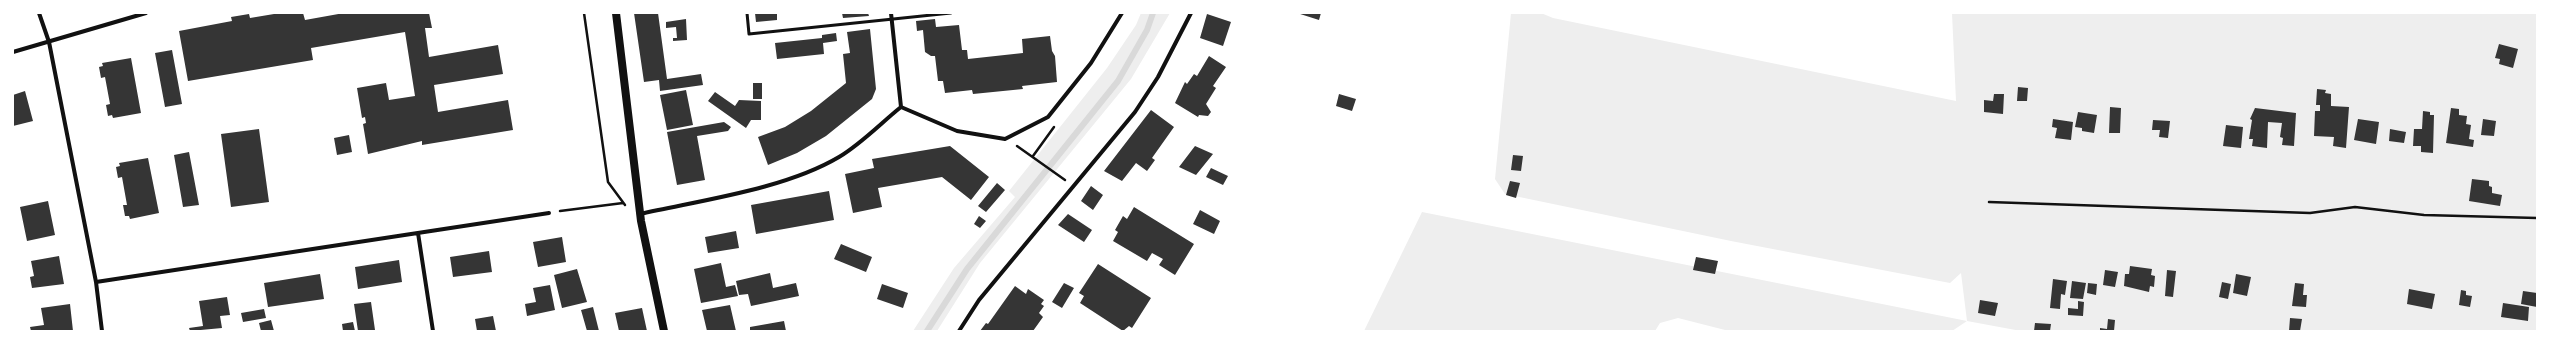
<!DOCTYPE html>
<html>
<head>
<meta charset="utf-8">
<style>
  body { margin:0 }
  #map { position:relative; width:2550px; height:344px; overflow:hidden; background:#fff; font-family:Montserrat,sans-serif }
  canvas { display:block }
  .frame { position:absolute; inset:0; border:14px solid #fff; pointer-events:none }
</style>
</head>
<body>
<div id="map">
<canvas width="2550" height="344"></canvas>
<div class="frame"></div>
</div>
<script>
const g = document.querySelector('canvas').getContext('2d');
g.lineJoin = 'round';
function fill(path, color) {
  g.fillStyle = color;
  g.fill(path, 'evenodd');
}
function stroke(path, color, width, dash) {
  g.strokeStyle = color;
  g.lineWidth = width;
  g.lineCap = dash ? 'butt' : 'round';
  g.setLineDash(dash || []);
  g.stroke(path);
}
const green = new Path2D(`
  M1141,13H1170L1131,79L980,263L937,331H913L954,268L1015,197L1009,191L1107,68L1136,25Z
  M1511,13H1541L1553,18L1956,101L1952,13H2537V331H2021L1967,321L1952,331H1729L1678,318L1660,323L1655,331H1364L1422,212L1967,321L1961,273L1950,283L1731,241L1505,194L1495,179Z`);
const stream = new Path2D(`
  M927,331L967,269L1118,81L1147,30L1153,13`);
const building = new Path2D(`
  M280,13H303L305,20L344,13H429L432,28H425L429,57L498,45L503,74L434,85L438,112L508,100L513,130L422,145V141L368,154L363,124L366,123L365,117L362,118L357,88L386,83L389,100L415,96L405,32L311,48L313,60L188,81L179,31L232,21L231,17L249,14L250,18Z
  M634,13H658L667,79L701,74L703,85L660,91L659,80L644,82Z
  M755,13H777V20L756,22Z
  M842,13H868L869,16L843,18Z
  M1297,13H1321L1319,20Z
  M1207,14L1231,22L1223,46L1200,38Z
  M686,19L687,40L673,41V38H677L676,27L666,28V22Z
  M935,19L936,27L959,25L962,50H967L968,59L1023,53L1022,39L1050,36L1052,51L1055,56L1057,82L1022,86L1023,89L973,94L972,90L945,93L943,81H938L935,56H931L925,52L923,30L917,31L916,21Z
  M870,29L876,89L872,99L826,136L797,153L768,165L758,137L785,127L811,111L846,83L843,54L850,53L847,32Z
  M836,33L837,41L823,43L824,54L777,59L775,43L822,38V35Z
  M2499,44L2518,49L2513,68L2499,64L2500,59L2495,58Z
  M172,50L182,104L165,107L155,53Z
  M1209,56L1226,67L1213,86L1216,88L1206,104L1211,112L1208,116L1199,115L1198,117L1175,103L1185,82L1187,84L1194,74L1197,76Z
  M131,58L141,113L113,118L112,115L108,116L106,105L110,104L105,77L101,78L99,67L103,66L102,63Z
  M753,83H762V99H753Z
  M2018,87L2028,88L2027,101H2017Z
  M2317,89L2326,90L2325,93L2331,94V106L2349,107L2346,148L2333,146L2334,137L2314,136L2315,111H2320V105H2316Z
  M686,90L693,125L667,130L660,95Z
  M25,91L33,121L13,126V95Z
  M715,92L735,106L739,100L761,101V120H751L746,128L708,101Z
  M1339,94L1356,99L1352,111L1336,106Z
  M1994,94H2004L2003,114L1984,112V100L1993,101Z
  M2110,107L2121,108L2120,133H2109Z
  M2255,108L2296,113L2294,146L2282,145L2283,138L2280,137L2282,123L2268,122L2267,148L2252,146L2253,139H2249L2252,120L2250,119Z
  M2451,108L2459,109V115L2467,116L2466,124L2471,125L2469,139L2474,140L2473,147L2446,143Z
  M1151,110L1174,127L1152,158L1155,160L1147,171L1136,163L1122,181L1104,171Z
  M2423,111L2430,112V115H2434L2433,153L2421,152V146H2413L2414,129H2422Z
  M2078,112L2097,115L2094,133L2082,131V128L2075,127Z
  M2053,119L2073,122L2071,140L2055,138L2057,128L2052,127Z
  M2358,119L2379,122L2376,144L2354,140Z
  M2483,119L2496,121L2494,136L2481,135Z
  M2153,120L2170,121L2168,138L2159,137L2160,130H2152Z
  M724,122L731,127L728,131L697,136L705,180L677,185L667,132Z
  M2226,125L2243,127L2241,148L2223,146Z
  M259,129L269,202L231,207L221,134Z
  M2390,129L2406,132L2404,143L2389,141Z
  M349,135L352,152L337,155L334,138Z
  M950,146L989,177L971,200L942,177L878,188L882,207L853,213L845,174L874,168L872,159Z
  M1195,146L1213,154L1196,175L1179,167Z
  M189,152L199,205L183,207L174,155Z
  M1513,155L1523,156L1521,171L1511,170Z
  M148,158L159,213L130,219L129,216H125L123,205H127L122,177L118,178L116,167L120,166L119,163Z
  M1211,168L1228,176L1223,185L1206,177Z
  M2472,179L2489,181V186L2492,187V193L2502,195L2500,206L2469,201Z
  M1510,181L1520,183L1516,198L1506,195Z
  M997,183L1005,190L986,212L978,206Z
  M1091,186L1103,195L1093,210L1081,201Z
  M829,191L834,220L756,234L751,205Z
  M48,201L55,235L27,241L20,207Z
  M1134,207L1194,244L1175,275L1159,265L1163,259L1152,253L1147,261L1113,241L1118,232L1115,230L1123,216L1127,219Z
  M1200,210L1220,221L1214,234L1193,224Z
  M1068,214L1092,230L1084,242L1058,225Z
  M979,216L986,221L980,228L974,224Z
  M736,231L739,248L708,253L705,237Z
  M562,237L566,262L538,267L533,242Z
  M841,244L872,257L866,272L834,259Z
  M489,251L492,272L453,277L450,257Z
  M59,256L64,284L32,288L30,277L34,276L31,261Z
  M1696,257L1718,261L1715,274L1693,270Z
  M399,260L402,282L358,289L355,267Z
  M721,263L726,287L735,285L738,296L701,303L694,269Z
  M1098,264L1151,298L1132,328L1129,326L1123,331L1080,303L1084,296L1079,293Z
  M2130,266L2152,269L2151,275L2155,276L2154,287L2150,286L2149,292L2124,286L2125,274H2129Z
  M577,269L587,302L562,308L554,275Z
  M2105,270L2118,272L2115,287L2103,285Z
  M2167,270L2176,271L2173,297L2165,296Z
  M770,273L773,288L796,283L799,296L751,306L748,294L739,295L736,281Z
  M320,274L324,299L268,307L264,283Z
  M2236,274L2251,277L2247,296L2233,293Z
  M2053,279L2067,281L2065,295L2061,294L2060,309L2050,308Z
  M2072,281L2086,283L2083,299L2070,298Z
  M2222,282L2231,284L2228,299L2219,297Z
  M1064,283L1074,288L1062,308L1052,302Z
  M2088,283L2097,284L2096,295L2087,293Z
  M2295,283L2304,284L2303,295H2307L2306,307L2292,306Z
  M882,284L908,293L903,308L877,299Z
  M550,285L555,310L527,316L525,304L536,302L533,288Z
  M1015,286L1026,294L1028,289L1044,300L1041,304L1044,306L1039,313L1043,317L1033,331H980L986,323L988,324Z
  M2409,289L2435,294L2432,309L2407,304Z
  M2461,290L2466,291V295L2472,296L2470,307L2459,305Z
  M2523,291L2537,293V307L2521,304Z
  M227,297L230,315L220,316L222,328L190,331L189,328L203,326L199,301Z
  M1980,300L1998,303L1995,316L1978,313Z
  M2078,301L2084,302L2083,316L2068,315V308L2078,309Z
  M371,302L375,330L358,331L354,304Z
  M2503,303L2529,307L2528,321L2501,317Z
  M70,304L73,331H31L30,327L44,325L41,308Z
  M730,305L736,331H707L702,310Z
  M593,307L599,331H587L581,310Z
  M642,308L647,331H619L615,313Z
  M264,309L266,318L243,322L241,313Z
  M493,316L496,331H477L475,319Z
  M2290,318L2302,319L2300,331H2289Z
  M2108,319L2115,320L2114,331H2100V328L2107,329Z
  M271,320L274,331H261L259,323Z
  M784,321L786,331H750V327Z
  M353,322L355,331H343L342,324Z
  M2035,323L2051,324L2050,331H2034Z`);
const path = new Path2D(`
  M584,13L608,182L625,205
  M1017,146L1065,180
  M1033,156L1054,127
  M1989,202L2310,213L2355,207L2424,215L2537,218
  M560,211L623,203`);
const service = new Path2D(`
  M747,13L749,34L951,13`);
const minor = new Path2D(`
  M39,13L49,42L96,282L102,331
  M891,13L901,107
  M13,52L146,13
  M901,107L957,131L1005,139L1048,117L1091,63L1122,13
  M640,214C702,200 785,189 839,157C861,144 881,123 901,107
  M418,233L433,331
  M96,282L549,213
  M959,331L979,300L1135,112L1158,77L1191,13`);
const secondary = new Path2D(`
  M616,13L641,221L664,331`);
fill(green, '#eee');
stroke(stream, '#d9d9d9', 6);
fill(building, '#353535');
stroke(path, '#111', 2.5);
stroke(service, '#111', 3);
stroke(minor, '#111', 4);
stroke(secondary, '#111', 8);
</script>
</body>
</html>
